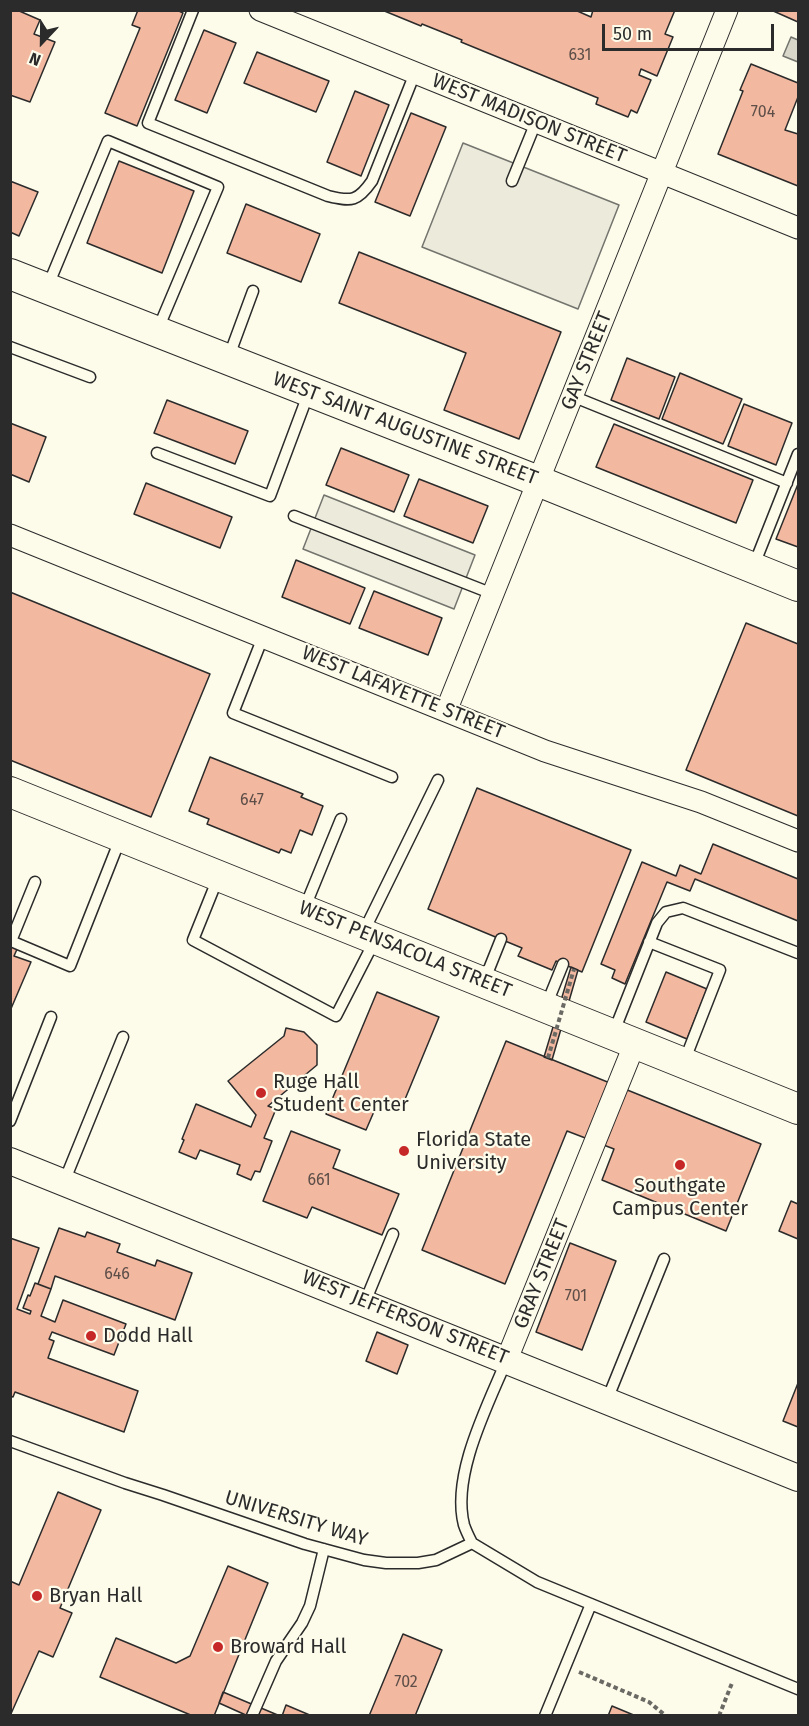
<!DOCTYPE html>
<html>
<head>
<meta charset="utf-8">
<style>
  body { margin:0 }
  #map { position:relative; width:809px; height:1726px; overflow:hidden; background:#fdfbea; font-family:"Fira Sans",sans-serif }
  canvas { display:block }
  .frame { position:absolute; inset:0; border:12px solid #2b2b2b; pointer-events:none }
  .north { position:absolute; left:12px; top:12px; width:60px; height:60px; -webkit-text-stroke:4px #fdfbea; paint-order:stroke; rotate:202deg; font-size:16px; font-weight:700; line-height:24px; text-align:center; color:#2b2b2b }
  .north::after { content:''; display:block; margin:auto; width:21px; height:27px; background:#2b2b2b; clip-path:polygon(50% 0,100% 100%,50% 72%,0 100%) }
  .scale { position:absolute; left:602px; top:24px; width:172px; height:27px; box-sizing:border-box; border:3px solid #2b2b2b; border-top:0; padding-left:8px; font-size:18px; line-height:21px; white-space:nowrap; color:#2b2b2b; -webkit-text-stroke:4px #fdfbea; paint-order:stroke }
</style>
</head>
<body>
<div id="map">
<canvas width="809" height="1726"></canvas>
<div class="frame"></div>
<div class="north">N</div>
<div class="scale">50 m</div>
</div>
<script>
const g = document.querySelector('canvas').getContext('2d');
g.lineJoin = 'round';
function fill(path, color) {
  g.fillStyle = color;
  g.fill(path, 'evenodd');
}
function stroke(path, color, width, dash) {
  g.strokeStyle = color;
  g.lineWidth = width;
  g.lineCap = dash ? 'butt' : 'round';
  g.setLineDash(dash || []);
  g.stroke(path);
}
function label(font, color, halo, rows, align = 'center') {
  g.font = font + ' "Fira Sans",sans-serif';
  g.lineWidth = 4.5;
  g.setLineDash([]);
  g.textBaseline = 'middle';
  g.strokeStyle = halo;
  g.fillStyle = color;
  for (const [text, x, y, turn = 0] of rows) {
    g.save();
    g.translate(x, y);
    g.rotate((+turn || 0) * Math.PI / 180);
    g.textAlign = isNaN(turn) ? turn : align;
    if (halo) g.strokeText(text, 0, 0);
    g.fillText(text, 0, 0);
    g.restore();
  }
}
const parking = new Path2D(`
  M463,143L619,205L578,309L422,247Z
  M324,495L475,555L454,609L303,549Z`);
const water = new Path2D(`
  M791,37L798,40V62L783,56Z`);
const building = new Path2D(`
  M10,10H17L40,20L34,34L55,42L30,102L10,95Z
  M138,10H177L183,13L137,126L105,113L140,28L132,25Z
  M382,10H575L591,17L593,10H675L665,34L673,37L657,76L641,69L639,75L651,80L637,113L631,110L628,117L596,104L598,98L461,42L462,40L422,24L421,26Z
  M771,10H798V22Z
  M204,30L236,43L207,113L175,100Z
  M257,52L329,81L316,112L244,83Z
  M751,64L798,83V97L785,130L798,134V132V186L718,154L743,91L740,90Z
  M355,91L389,105L361,176L327,162Z
  M411,113L446,127L410,216L375,202Z
  M119,161L194,191L162,273L87,243Z
  M10,181L38,192L19,236L10,232Z
  M246,204L320,234L301,282L227,253Z
  M359,252L561,332L519,439L444,410L466,353L339,303Z
  M627,358L675,377L659,419L611,400Z
  M680,373L742,399L723,444L662,419Z
  M167,400L248,431L235,464L154,433Z
  M744,404L792,423L776,465L728,446Z
  M10,423L46,437L29,482L10,474Z
  M614,424L753,480L736,523L596,467Z
  M341,448L409,475L394,512L326,485Z
  M419,479L488,506L473,543L404,516Z
  M146,483L232,517L220,548L134,514Z
  M798,484V547L776,539Z
  M296,560L365,588L350,624L282,597Z
  M374,591L442,618L428,655L359,628Z
  M10,592L210,674L151,817L10,760Z
  M746,623L798,644V816L686,770Z
  M210,757L303,794L301,797L323,806L312,835L300,830L291,853L281,849L279,853L207,824L209,819L189,811Z
  M477,788L631,850L582,972L556,961L552,970L518,956L522,948L428,909Z
  M713,844L798,879V921L695,879L690,891L667,882L625,984L612,978L615,970L601,964L642,862L676,876L680,865L701,874Z
  M10,944L18,947L14,956L31,962L10,1011Z
  M571,967L578,970L552,1060L544,1057Z
  M666,972L707,989L687,1039L646,1022Z
  M377,992L439,1017L401,1109L379,1100L366,1130L326,1114Z
  M286,1028L304,1032L317,1045V1065L268,1106L276,1109L264,1138L272,1141L260,1172L255,1171L251,1180L237,1174L240,1165L200,1150L196,1159L179,1152L184,1140L182,1139L196,1104L251,1127L256,1115L228,1081L284,1036Z
  M506,1041L761,1144L726,1231L602,1180L614,1149L567,1131L505,1284L422,1250Z
  M291,1131L340,1150L333,1168L399,1194L382,1235L312,1207L307,1218L263,1201Z
  M791,1201L798,1204V1239L779,1231Z
  M59,1228L85,1237L87,1232L120,1244L117,1252L155,1266L157,1260L192,1273L175,1320L55,1276L51,1289L38,1284Z
  M10,1238L39,1248L17,1309L30,1314L31,1311L23,1308L28,1295L30,1296L35,1283L51,1289L41,1316L55,1322L63,1300L126,1324L114,1355L52,1332L49,1339L54,1341L48,1358L138,1391L124,1432L15,1392L13,1397L10,1396Z
  M570,1243L616,1261L582,1350L536,1332Z
  M377,1332L408,1345L397,1374L366,1361Z
  M798,1383V1427L783,1421Z
  M58,1492L101,1510L60,1608L72,1613L53,1657L39,1651L10,1716V1581L19,1585Z
  M228,1566L268,1583L214,1716H193L100,1677L116,1638L176,1663L190,1656Z
  M403,1634L442,1650L415,1716H369Z
  M223,1692L280,1716H248L219,1703Z
  M286,1705L312,1716H282Z
  M612,1706L636,1716H608Z`);
const path = new Path2D(`
  M579,1672L649,1702L666,1716
  M719,1716L732,1683`);
const service = new Path2D(`
  M193,10L148,123L328,196C352,202 358,201 372,181L415,73
  M512,181L536,122
  M47,288L108,141L218,187L158,329
  M10,347L90,377
  M229,356L253,291
  M572,396L787,483
  M157,453L270,496L309,392
  M294,516L493,594
  M754,565L798,454
  M263,637L233,713L392,777
  M218,878L193,940L336,1016L374,942
  M35,882L11,941L70,966L121,837
  M305,907L341,819
  M363,933L438,780
  M649,942L720,970L684,1062
  M479,977L489,969L501,939
  M546,1006L563,964
  M613,1034L657,923L666,912L683,908L798,953
  M10,1121L51,1017
  M64,1182L123,1037
  M365,1302L393,1234
  M607,1400L664,1259
  M10,1441L125,1483L163,1495L305,1544L364,1560L386,1563H418L436,1560L472,1543
  M472,1543L537,1582L798,1689
  M472,1543C469,1537 466,1531 464,1525C451,1475 488,1405 507,1359
  M252,1716L276,1661L302,1623L310,1606L324,1549
  M545,1716L591,1604`);
const minor = new Path2D(`
  M260,10L798,228
  M10,535L545,751L701,802L798,841
  M446,711L727,10
  M507,1359L635,1043`);
const tertiary = new Path2D(`
  M10,1161L798,1478`);
const secondary = new Path2D(`
  M10,274L538,481L798,586
  M10,792L798,1109`);
const pathBridge = new Path2D(`
  M548,1058L574,969`);
const markers = [
  [261,1093,6,"#c62828"],
  [404,1151,6,"#c62828"],
  [680,1165,6,"#c62828"],
  [91,1336,6,"#c62828"],
  [37,1596,6,"#c62828"],
  [218,1647,6,"#c62828"]
];
const numberNames = [
  ["631",580,56],
  ["704",763,113],
  ["647",252,801],
  ["661",319,1181],
  ["646",117,1275],
  ["701",576,1297],
  ["702",406,1683]
];
const streetNames = [
  ["WEST MADISON STREET",529,119,22],
  ["GAY STREET",587,361,-68],
  ["WEST SAINT AUGUSTINE STREET",405,429,21],
  ["WEST LAFAYETTE STREET",403,693,22],
  ["WEST PENSACOLA STREET",405,950,22],
  ["GRAY STREET",542,1274,-68],
  ["WEST JEFFERSON STREET",405,1318,22],
  ["UNIVERSITY WAY",296,1519,17]
];
const poiNames = [
  ["Ruge Hall",273,1082],
  ["Student Center",273,1105],
  ["Florida State",416,1140],
  ["University",416,1163],
  ["Southgate",680,1186,"center"],
  ["Campus Center",680,1209,"center"],
  ["Dodd Hall",103,1336],
  ["Bryan Hall",49,1596],
  ["Broward Hall",230,1647]
];
fill(parking, '#eceadb');
stroke(parking, '#74746e', 1.5);
fill(water, '#d8d7c9');
stroke(water, '#74746e', 1.5);
fill(building, '#f2b8a0');
stroke(building, '#2b2b2b', 1.5);
stroke(service, '#2b2b2b', 13);
stroke(minor, '#2b2b2b', 23);
stroke(tertiary, '#2b2b2b', 28);
stroke(secondary, '#2b2b2b', 32);
stroke(path, '#6a6964', 4, [4.5, 3]);
stroke(service, '#fdfbea', 10);
stroke(minor, '#fdfbea', 21);
stroke(tertiary, '#fdfbea', 26);
stroke(secondary, '#fdfbea', 30);
stroke(pathBridge, '#6a6964', 4, [4.5, 3]);
for (const [x, y, r, color] of markers) {
  const dot = new Path2D();
  dot.arc(x, y, r, 0, 2 * Math.PI);
  g.fillStyle = color;
  g.fill(dot);
  stroke(dot, '#fdfbea', 2);
}
label('16px', '#5d4e48', null, numberNames);
label('20px', '#2b2b2b', '#fdfbea', streetNames);
label('20px', '#2b2b2b', '#fdfbea', poiNames, 'left');
</script>
</body>
</html>
